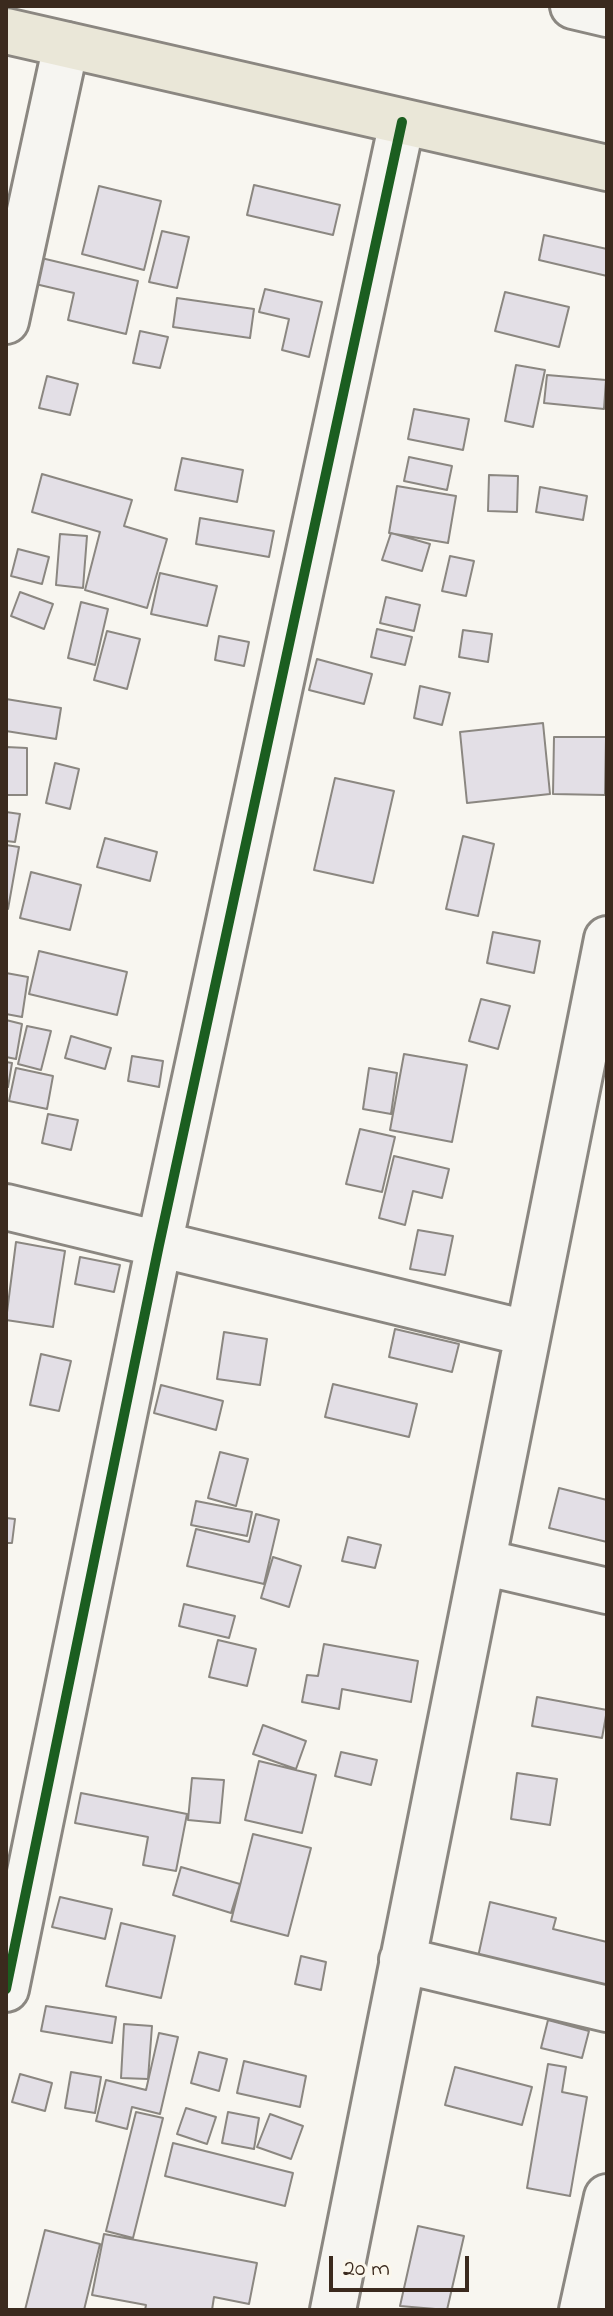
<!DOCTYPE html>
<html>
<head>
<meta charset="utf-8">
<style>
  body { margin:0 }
  #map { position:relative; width:613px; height:2316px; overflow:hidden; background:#f8f6f0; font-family:"Indie Flower",sans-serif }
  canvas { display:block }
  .frame { position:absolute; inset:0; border:8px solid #3b2a1e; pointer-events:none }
  .scale { position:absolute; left:329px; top:2256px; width:140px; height:36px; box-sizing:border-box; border:4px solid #3b2a1e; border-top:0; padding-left:10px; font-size:24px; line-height:28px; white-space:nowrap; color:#3b2a1e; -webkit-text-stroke:6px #fbf7ec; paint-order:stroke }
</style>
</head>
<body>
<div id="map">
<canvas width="613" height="2316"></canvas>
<div class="frame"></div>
<div class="scale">20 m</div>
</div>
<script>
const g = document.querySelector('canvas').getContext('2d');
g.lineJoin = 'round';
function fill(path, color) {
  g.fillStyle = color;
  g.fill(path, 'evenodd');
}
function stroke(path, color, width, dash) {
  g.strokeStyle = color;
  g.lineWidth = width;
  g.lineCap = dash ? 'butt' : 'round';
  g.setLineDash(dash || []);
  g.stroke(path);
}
const building = new Path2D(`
  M254,185L340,205L333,235L247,215Z
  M99,186L161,201L144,270L82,254Z
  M162,231L189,237L177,288L149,282Z
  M544,235L607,249V276L539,260Z
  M37,257L138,281L126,334L68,320L74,293L31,283Z
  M265,289L322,302L309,357L282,350L289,319L259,312Z
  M505,292L569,307L559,347L495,331Z
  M177,298L254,309L250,338L173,327Z
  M140,331L168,337L160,368L133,363Z
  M516,365L545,370L533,427L505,421Z
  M547,375L606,380L604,409L544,403Z
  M47,376L78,384L70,415L39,408Z
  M414,409L469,419L463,450L408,439Z
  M409,457L452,466L447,490L404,481Z
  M182,458L243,470L237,502L175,490Z
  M42,474L132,500L124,526L167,539L147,608L85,590L100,532L32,512Z
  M489,475L518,476L517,512L488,511Z
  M397,486L456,496L448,543L389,533Z
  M540,487L587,496L583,520L536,512Z
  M200,518L274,531L269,557L196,544Z
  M391,533L430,544L422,571L382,560Z
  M60,534L87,536L83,588L56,585Z
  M18,549L49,557L42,584L11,576Z
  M450,556L474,561L466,596L442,591Z
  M160,573L217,586L207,626L151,614Z
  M20,592L53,604L44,629L11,616Z
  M386,597L420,605L414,631L380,623Z
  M81,602L108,609L95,665L68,658Z
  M377,629L412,637L405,665L371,657Z
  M463,630L492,634L488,662L459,657Z
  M107,631L140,639L127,689L94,680Z
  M219,636L249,642L244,666L215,660Z
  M317,659L372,674L364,704L309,690Z
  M420,686L450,693L442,725L414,718Z
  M6,699L61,708L56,739L6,731Z
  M543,723L550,794L467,803L460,732Z
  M554,737H606L605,795L553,794Z
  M6,747L27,748V795H6Z
  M55,763L79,769L70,809L46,803Z
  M335,778L394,791L373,883L314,870Z
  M6,812L20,814L15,842L6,841Z
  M463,836L494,844L478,916L446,909Z
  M105,838L157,852L150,881L97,867Z
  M6,845L19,847L8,909H6Z
  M31,872L81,885L70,930L20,918Z
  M493,932L540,941L534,973L487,963Z
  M39,951L127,972L117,1015L29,994Z
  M6,973L28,977L22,1017L6,1014Z
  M481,999L510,1006L498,1049L469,1041Z
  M6,1020L22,1024L16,1059L6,1057Z
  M27,1026L51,1031L41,1070L18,1064Z
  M71,1036L111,1048L105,1069L65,1058Z
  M404,1054L467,1065L452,1142L390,1130Z
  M132,1056L163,1061L159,1087L128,1081Z
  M6,1062L12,1063L8,1087H6Z
  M16,1068L53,1076L47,1109L9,1101Z
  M369,1068L397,1073L391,1114L363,1109Z
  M48,1114L78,1120L71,1150L42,1143Z
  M360,1129L395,1137L382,1192L346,1184Z
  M394,1156L449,1169L442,1198L413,1191L405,1225L379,1218Z
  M418,1230L453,1236L445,1275L410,1269Z
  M16,1242L65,1251L53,1327L6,1320Z
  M80,1257L120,1265L114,1292L75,1284Z
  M395,1329L459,1344L452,1372L389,1357Z
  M224,1332L267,1339L260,1385L217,1379Z
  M41,1354L71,1361L59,1411L30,1405Z
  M333,1384L417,1404L409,1437L325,1417Z
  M161,1385L223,1401L216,1430L154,1413Z
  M220,1452L248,1459L236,1506L208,1498Z
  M559,1488L607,1500V1542L549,1528Z
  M196,1501L252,1512L247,1536L191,1525Z
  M256,1514L279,1520L264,1584L187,1566L196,1529L249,1542Z
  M6,1518L15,1519L12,1543H6Z
  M348,1537L381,1545L375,1568L342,1561Z
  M273,1557L301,1566L289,1607L261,1598Z
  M184,1604L235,1616L229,1638L179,1626Z
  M218,1640L256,1649L247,1686L209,1677Z
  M324,1644L418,1661L411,1702L342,1689L339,1709L302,1702L307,1675L318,1676Z
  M537,1697L607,1710L602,1738L532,1726Z
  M263,1725L306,1741L296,1769L253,1754Z
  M341,1752L377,1760L371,1785L335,1776Z
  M259,1761L316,1775L302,1833L245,1820Z
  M517,1773L557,1779L550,1825L511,1819Z
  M192,1778L224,1780L220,1823L188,1820Z
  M81,1793L187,1814L176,1871L143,1865L148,1837L75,1823Z
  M253,1834L311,1848L288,1936L231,1921Z
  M181,1867L240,1884L231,1913L173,1895Z
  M60,1897L112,1909L105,1939L52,1927Z
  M490,1902L556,1918L553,1929L607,1942V1988L478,1957Z
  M121,1923L175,1936L161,1998L106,1986Z
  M301,1956L326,1962L321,1990L295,1984Z
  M46,2006L116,2017L112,2043L41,2031Z
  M548,2020L589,2031L582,2058L541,2048Z
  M124,2024L152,2026L148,2079L121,2078Z
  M159,2033L178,2037L160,2114L132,2107L127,2129L96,2121L106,2080L146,2090Z
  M199,2052L227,2059L219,2091L191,2083Z
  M244,2061L306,2076L300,2107L237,2093Z
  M548,2064L566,2067L562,2092L587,2097L570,2196L527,2188Z
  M455,2067L532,2087L522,2125L445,2105Z
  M71,2072L101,2077L95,2113L65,2108Z
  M20,2074L52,2083L45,2111L12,2102Z
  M186,2108L216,2117L207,2144L177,2134Z
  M136,2112L163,2118L133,2238L106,2231Z
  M228,2112L259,2118L254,2149L222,2143Z
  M270,2114L303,2126L291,2159L257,2147Z
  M173,2143L293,2173L285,2206L165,2176Z
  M418,2226L464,2236L447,2310L400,2306Z
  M45,2230L100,2244L84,2310H25Z
  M104,2234L257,2263L249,2304L214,2297L212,2310H145L146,2305L92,2295Z`);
const street = new Path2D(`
  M573,6L607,14
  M6,321L66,45
  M6,1207L526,1333
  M483,1562L607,1591
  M402,1960L607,2009
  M6,1989L159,1245L402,122
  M333,2310L607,939
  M582,2310L607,2197`);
const highway = new Path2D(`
  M6,31L607,168`);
const cycleway = new Path2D(`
  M6,1989L159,1245L402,122`);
fill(building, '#e3dfe6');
stroke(building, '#8b8781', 2);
stroke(street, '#8b8781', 50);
stroke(highway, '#8b8781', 50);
stroke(street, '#f6f5f1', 44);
stroke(highway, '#eae7d8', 44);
stroke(cycleway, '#1b5e20', 10);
</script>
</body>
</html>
